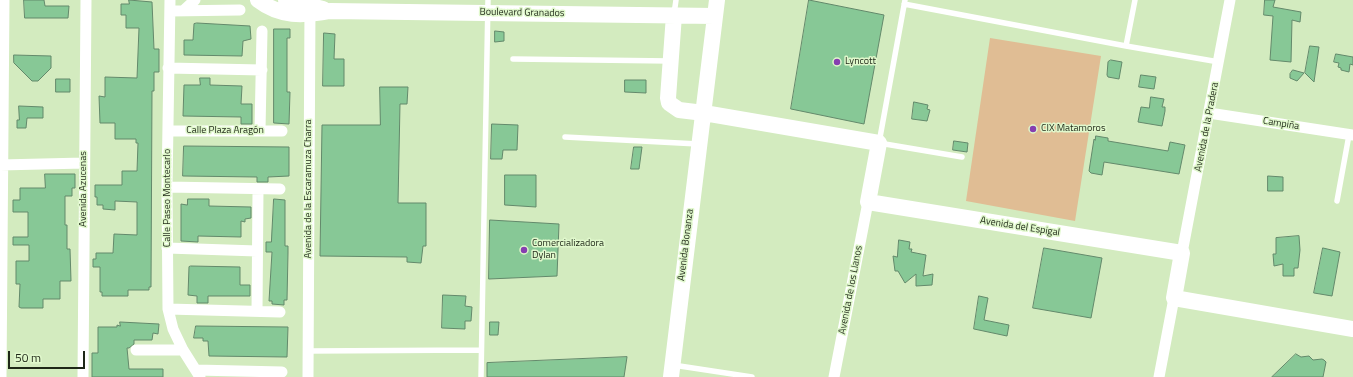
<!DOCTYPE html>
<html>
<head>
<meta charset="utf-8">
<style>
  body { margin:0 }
  #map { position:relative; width:1353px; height:377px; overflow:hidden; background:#d3ebbf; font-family:"Titillium Web",sans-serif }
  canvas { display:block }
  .scale { position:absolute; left:8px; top:351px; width:77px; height:18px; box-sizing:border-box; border:2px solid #1e2717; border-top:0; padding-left:5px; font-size:12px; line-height:14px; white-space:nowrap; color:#1e2717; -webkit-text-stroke:3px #e0f8cc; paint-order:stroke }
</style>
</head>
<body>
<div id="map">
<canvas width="1353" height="377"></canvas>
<div class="scale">50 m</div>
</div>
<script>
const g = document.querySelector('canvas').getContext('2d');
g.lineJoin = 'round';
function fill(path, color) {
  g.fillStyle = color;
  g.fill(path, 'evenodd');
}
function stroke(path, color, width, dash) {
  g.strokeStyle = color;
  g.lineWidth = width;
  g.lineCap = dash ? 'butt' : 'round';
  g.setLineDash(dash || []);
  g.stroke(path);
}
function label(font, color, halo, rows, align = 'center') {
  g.font = font + ' "Titillium Web",sans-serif';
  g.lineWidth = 3;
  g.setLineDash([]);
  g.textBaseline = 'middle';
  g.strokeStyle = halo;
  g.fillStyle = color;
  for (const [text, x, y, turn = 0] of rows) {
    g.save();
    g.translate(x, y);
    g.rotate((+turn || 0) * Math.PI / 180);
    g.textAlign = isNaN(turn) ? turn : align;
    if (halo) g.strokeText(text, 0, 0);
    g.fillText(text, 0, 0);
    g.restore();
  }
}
const green = new Path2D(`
  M990,38L1101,56L1075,221L966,201Z`);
const building = new Path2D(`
  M24,0H44L45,6H69L68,18H25Z
  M129,0L152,2L154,49H159V72H154V91H152L151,287H149V290H128V296H102V292H100V267H93V259H96V253H113L114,234L137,235V202L115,201V210L103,209V205H97V197H95V185H122V171H137L138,143H136V139H115V123H100L99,96L105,97V77L137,78L139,28H126V15H121V4H129Z
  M809,0L884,15L864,124L791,109Z
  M1265,0H1275L1273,7L1301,12L1300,22L1292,20L1291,62L1270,60L1273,16L1264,15Z
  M197,23L250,26L251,39L243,41L242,56L184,55V40H193L194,24Z
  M274,29H290V38H287V92H290L289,124L274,123Z
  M495,31L504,32V41L495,42Z
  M324,33L335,34L334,59H344V86H323Z
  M1310,46L1319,47L1314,82L1305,73Z
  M1336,54L1353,57V65L1350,64L1349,72L1341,70V68L1338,67L1339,63L1334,62Z
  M14,55L51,56V68L38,81H32L14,63Z
  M1111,60L1122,62L1119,79L1108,77L1107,75L1108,62Z
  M1293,70L1304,73L1297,81L1290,78V74Z
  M1141,75L1156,77L1154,89L1139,87Z
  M200,78H210V85L242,86L241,104H252V124H241V117L183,116L184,85H200Z
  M56,79H70V92H56Z
  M625,80H646V93L625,92Z
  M380,87H408L407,104H400L398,203H426V246H423L421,263L407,262V257L320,256L322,125H380Z
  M1151,97L1164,99L1162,107H1165V111L1162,126L1138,122L1141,107L1149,108Z
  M914,102L928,105L927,109L930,110L927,121L912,119Z
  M19,106L43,107V118H27L26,128H17V120H19Z
  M492,124L518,125L517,150H503L502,159H491Z
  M1096,136L1108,138V141L1168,151L1170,142L1185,145L1179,174L1104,162L1102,175L1091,173L1089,171L1094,139L1095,140Z
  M954,141L968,143L967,152L953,150Z
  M184,146L289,147V176L268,177V182H257V177L183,176Z
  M634,147H642L639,169H631Z
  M45,174H75V188H72V196H65V225H67V249H70L71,281H60V299H43V308H21L19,307L20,284H16V261H29V245H13V237H28V212H13V200H20V188H45Z
  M505,175H536V207L505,205Z
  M1268,176L1283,177V191H1268Z
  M188,199H209V206L251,207V218L245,219V222L241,221V237L198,236V242L181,241V204L187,205Z
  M274,199L285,200V246H288V253L287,300H284V305L272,304V301H269L272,252H266V242H271Z
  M490,220L559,224L557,276L489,279Z
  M1299,236L1300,250L1298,268H1294V276H1283V264L1274,266L1273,254H1276V238Z
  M899,240L910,242L909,249H912L911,252L926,255L923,276L933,274L932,285L916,286V274L905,283L898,271H895L893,256L897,257Z
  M1044,248L1102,258L1091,318L1033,308Z
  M1323,248L1340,252L1332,296L1314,293Z
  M191,266L240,267V285H250V296H208V303H197V296L188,295L189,267Z
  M443,295L466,296L465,306L472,307L471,321H465V329L442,328Z
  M979,296L988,298L984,320L1009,325L1007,336L974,329Z
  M120,322L159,324L158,334L153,333L152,340H134V344L129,348H127L129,369H163V377H92V353H98V327H117V325L120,326Z
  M490,322H499L498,335H490Z
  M196,326L288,327L287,357L209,356L208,341H203V338H194Z
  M1296,354L1301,357L1309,356L1313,360L1322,359L1324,360L1326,362L1323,377H1272Z
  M627,357L624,377H487V363Z`);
const lane = new Path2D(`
  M905,0L879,143L962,157
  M904,4L1126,46L1219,62
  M674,14L676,0
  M1126,46L1135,0
  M513,59L670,61
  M565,137L698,144
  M1337,201L1349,135
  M308,351L481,350
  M673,365L752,377
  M481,377L488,0`);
const street = new Path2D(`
  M170,0L167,187L168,309L173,329L183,350L200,377
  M170,11L240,10
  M183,11L195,0
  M168,68L262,70
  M1209,113L1353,135
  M260,130L262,31
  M168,131H282
  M0,165L84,163
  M167,187L280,189
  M167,248L257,251
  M1182,253L1230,0
  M168,309L280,312
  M257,311L258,190
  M136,350H183
  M196,370L282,372
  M1,377L4,0
  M83,377L86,0
  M308,377L310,7
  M834,377L868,202
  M1159,377L1174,298`);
const secondary = new Path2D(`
  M258,0C280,17 303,16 330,11L715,16
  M286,0L323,9
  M674,15L668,98L669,103L679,110L704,113L879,143L868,202L1182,253L1174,298L1353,329
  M671,377L717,0`);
const markers = [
  [837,62,4,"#863eb0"],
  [1033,129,4,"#863eb0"],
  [524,250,4,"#863eb0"]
];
const streetNames = [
  ["Boulevard Granados",522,13,1],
  ["Campiña",1281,124,9],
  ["Avenida de la Pradera",1207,127,-79],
  ["Calle Plaza Aragón",225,131],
  ["Avenida Azucenas",84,189,-90],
  ["Avenida de la Escaramuza Charra",309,189,-90],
  ["Calle Paseo Montecarlo",168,198,-90],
  ["Avenida del Espigal",1020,227,9],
  ["Avenida Bonanza",686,245,-83],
  ["Avenida de los Llanos",851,290,-79]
];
const poiNames = [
  ["Lyncott",845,62],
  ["CIX Matamoros",1041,129],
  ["Comercializadora",532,244],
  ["Dylan",532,256]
];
fill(green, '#e0bd94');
fill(building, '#87c896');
stroke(building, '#63896b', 1);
stroke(lane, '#fff', 5.5);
stroke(street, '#fff', 11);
stroke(secondary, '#fff', 16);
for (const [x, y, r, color] of markers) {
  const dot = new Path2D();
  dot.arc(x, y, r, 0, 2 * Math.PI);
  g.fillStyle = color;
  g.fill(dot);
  stroke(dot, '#e0f8cc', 1.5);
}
label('10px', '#1e2717', '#e0f8cc', streetNames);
label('10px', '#1e2717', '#e0f8cc', poiNames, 'left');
</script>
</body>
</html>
